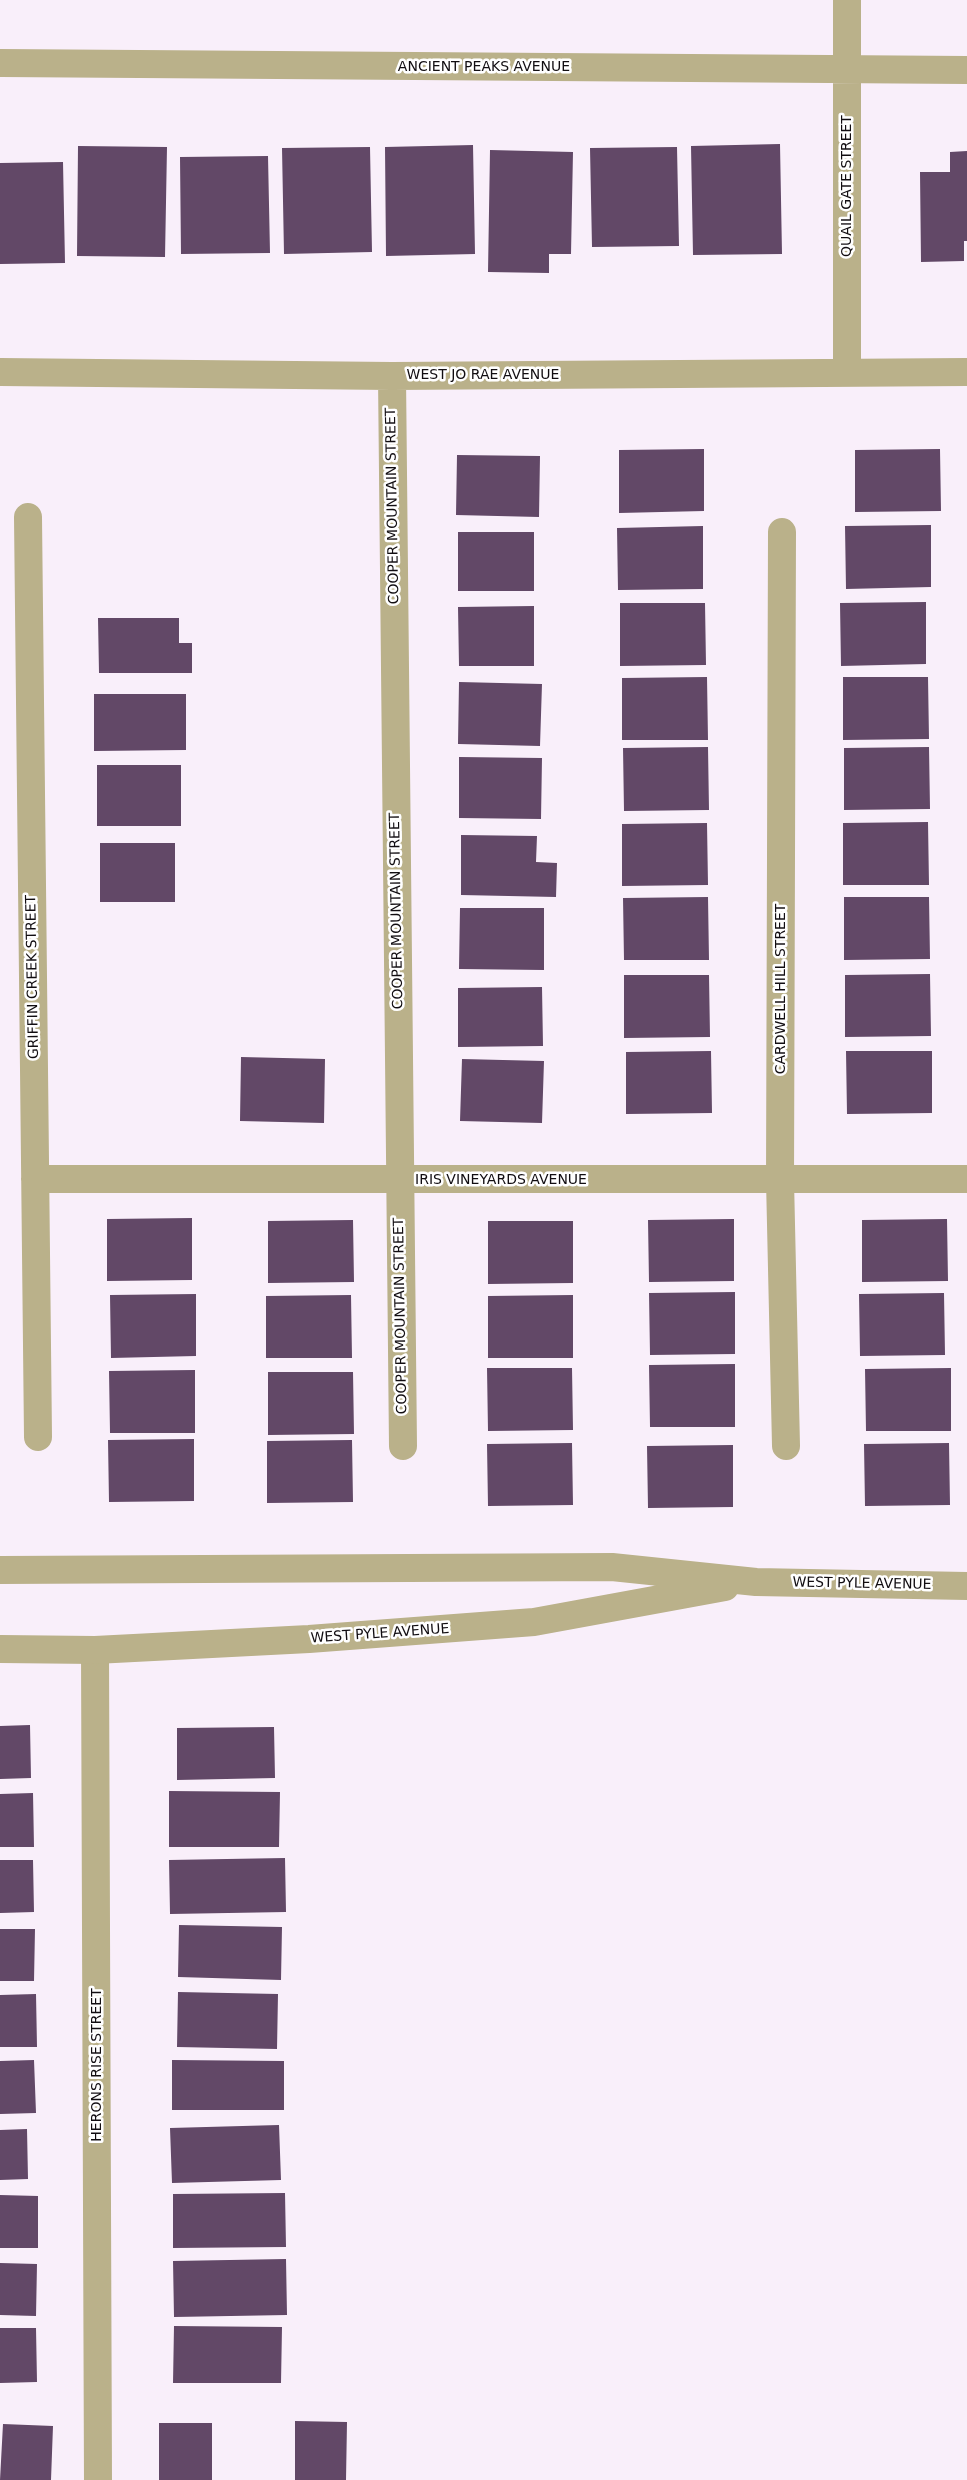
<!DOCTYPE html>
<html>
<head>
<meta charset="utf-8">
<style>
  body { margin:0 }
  canvas { display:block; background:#f9effa }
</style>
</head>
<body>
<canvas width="967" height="2480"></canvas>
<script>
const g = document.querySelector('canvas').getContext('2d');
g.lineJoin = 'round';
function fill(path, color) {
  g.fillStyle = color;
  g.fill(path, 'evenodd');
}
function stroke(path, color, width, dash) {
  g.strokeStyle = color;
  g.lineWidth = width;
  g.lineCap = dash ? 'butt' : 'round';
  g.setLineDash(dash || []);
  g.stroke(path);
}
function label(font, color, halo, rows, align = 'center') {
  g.font = font + ' "DejaVu Sans",sans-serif';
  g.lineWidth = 5;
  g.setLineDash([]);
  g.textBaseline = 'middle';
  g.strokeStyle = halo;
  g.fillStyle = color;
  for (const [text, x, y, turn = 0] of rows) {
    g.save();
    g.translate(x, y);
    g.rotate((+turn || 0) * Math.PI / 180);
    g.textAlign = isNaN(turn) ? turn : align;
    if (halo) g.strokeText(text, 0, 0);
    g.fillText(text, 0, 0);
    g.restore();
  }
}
const building = new Path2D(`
  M780,144L782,254L693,255L691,146Z
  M473,145L475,254L386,256L385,147Z
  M78,146L167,147L165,257L77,256Z
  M370,147L372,252L284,254L282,148Z
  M677,147L679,246L592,247L590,148Z
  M490,150L573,152L571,254H549V273L488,272Z
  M967,151V241H964V261L921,262L920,172H950V152Z
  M268,156L270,253L181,254L180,157Z
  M63,162L65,263L0,264V163Z
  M704,449V511L619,513V450Z
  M940,449L941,511L855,512V450Z
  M457,455L540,456L539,517L456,515Z
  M931,525V587L846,589L845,526Z
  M703,526V589L618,590L617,528Z
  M458,532H534V591H458Z
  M926,602V664L841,666L840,603Z
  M620,603H705L706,665L620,666Z
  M534,606V666H459L458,607Z
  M98,618H179V643H192V673H99Z
  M707,677L708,740H622V678Z
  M843,677H928L929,739L843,740Z
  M459,682L542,684L540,746L458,744Z
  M94,694H186V750L94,751Z
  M708,747L709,810L624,811L623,748Z
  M929,747L930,809L844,810V748Z
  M459,757L542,758L541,819L459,818Z
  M97,765H181V826H97Z
  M928,822L929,885H843V823Z
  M707,823L708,885L622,886V824Z
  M461,835L537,836L536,862L557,863L556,897L461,895Z
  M100,843H175V902H100Z
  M708,897L709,960H624L623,898Z
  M844,897H929L930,959L844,960Z
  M460,908H544V970L459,969Z
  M930,974L931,1036L845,1037V975Z
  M624,975H709L710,1037L624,1038Z
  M542,987L543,1046L458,1047V988Z
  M711,1051L712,1113L626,1114V1052Z
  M846,1051H932V1113L847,1114Z
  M241,1057L325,1059L324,1123L240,1121Z
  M462,1059L544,1061L542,1123L460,1121Z
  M192,1218V1280L107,1281V1219Z
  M734,1219V1281L649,1282L648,1220Z
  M947,1219L948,1281L862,1282V1220Z
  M353,1220L354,1282L268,1283V1221Z
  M488,1221H573V1283L488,1284Z
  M735,1292V1354L650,1355L649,1293Z
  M944,1293L945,1355L860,1356L859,1294Z
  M196,1294V1356L111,1358L110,1295Z
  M351,1295L352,1358H266V1296Z
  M573,1295V1358H488V1296Z
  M735,1364V1427H650L649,1365Z
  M487,1368H572L573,1430L488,1431Z
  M951,1368V1431H866L865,1369Z
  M195,1370V1433H110L109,1371Z
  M268,1372H353L354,1434L268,1435Z
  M194,1439V1501L109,1502L108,1440Z
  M352,1440L353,1502L267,1503V1441Z
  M572,1443L573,1505L488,1506L487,1444Z
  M949,1443L950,1505L865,1506L864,1444Z
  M733,1445V1507L648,1508L647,1446Z
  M30,1725L31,1778L0,1779V1726Z
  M274,1727L275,1778L177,1780V1728Z
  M169,1791L280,1792L279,1847H169Z
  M33,1793L34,1847H0V1794Z
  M285,1858L286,1912L170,1914L169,1860Z
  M0,1860H33L34,1912L0,1913Z
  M179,1925L282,1927L281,1980L178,1977Z
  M0,1929H35L34,1981H0Z
  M178,1992L278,1994L277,2049L177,2047Z
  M36,1994L37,2047H0V1995Z
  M34,2060L36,2113L0,2114V2061Z
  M172,2060L284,2061V2110H172Z
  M279,2125L281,2180L172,2183L170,2128Z
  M27,2129L28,2179L0,2180V2130Z
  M285,2193L286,2247L173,2248V2194Z
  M0,2195L38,2196V2248H0Z
  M286,2259L287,2315L174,2317L173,2261Z
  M0,2263L37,2264L36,2316L0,2315Z
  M174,2326L282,2327L281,2383H173Z
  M0,2328H36L37,2382L0,2383Z
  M295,2421L347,2422L346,2480H295Z
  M159,2423H212V2480H159Z
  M3,2424L53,2426L51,2480H0Z`);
const minor = new Path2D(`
  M847,0V372
  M1,63L967,70
  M0,372L392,376L967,372
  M392,376L403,1446
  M28,517L38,1437
  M782,532L780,1180L786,1446
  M35,1179H967
  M95,1650L98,2480`);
const tertiary = new Path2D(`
  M0,1570L612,1567L756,1582L967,1586
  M0,1649L95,1650L309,1639L534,1622L725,1587`);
const streetNames = [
  ["ANCIENT PEAKS AVENUE",484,67],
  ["QUAIL GATE STREET",847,186,-90],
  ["WEST JO RAE AVENUE",483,375],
  ["COOPER MOUNTAIN STREET",393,506,-91],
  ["COOPER MOUNTAIN STREET",397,911,-91],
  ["GRIFFIN CREEK STREET",33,977,-91],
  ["CARDWELL HILL STREET",781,989,-90],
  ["IRIS VINEYARDS AVENUE",501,1180],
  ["COOPER MOUNTAIN STREET",401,1316,-91],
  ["WEST PYLE AVENUE",862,1584,1],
  ["WEST PYLE AVENUE",380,1634,-4],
  ["HERONS RISE STREET",97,2065,-90]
];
fill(building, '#624867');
stroke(minor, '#bab18a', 28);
stroke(tertiary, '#bab18a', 28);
label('14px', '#110d11', '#fff', streetNames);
</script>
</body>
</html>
